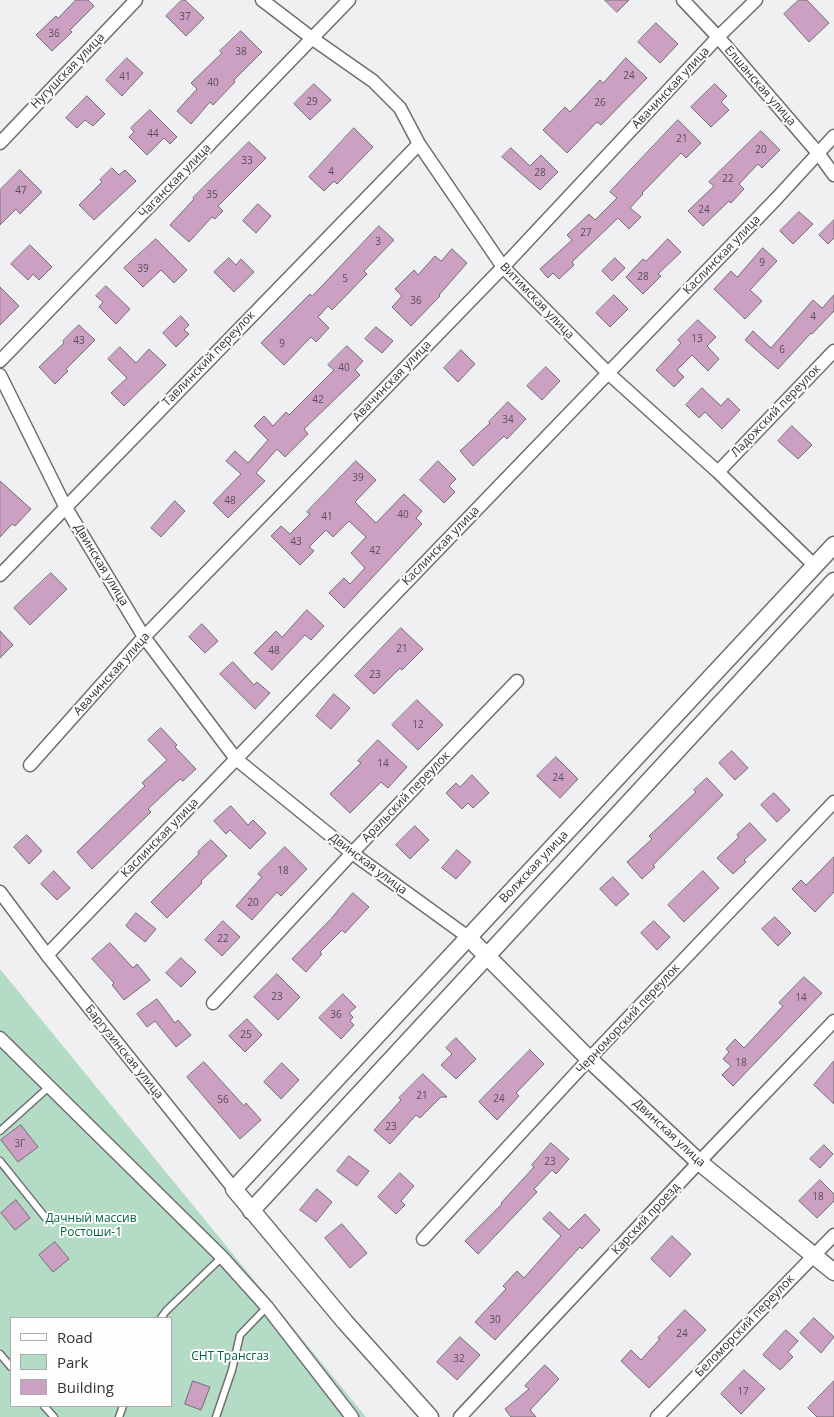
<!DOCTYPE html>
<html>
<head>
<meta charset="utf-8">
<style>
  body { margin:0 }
  #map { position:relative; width:834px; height:1417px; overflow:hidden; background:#f0f0f2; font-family:"Open Sans",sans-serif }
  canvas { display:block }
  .legend { position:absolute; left:10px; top:1317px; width:162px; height:90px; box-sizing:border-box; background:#fefeff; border:1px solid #acacad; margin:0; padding:6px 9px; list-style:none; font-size:15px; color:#323233 }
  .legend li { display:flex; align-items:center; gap:10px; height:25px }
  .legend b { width:25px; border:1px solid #acacad }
</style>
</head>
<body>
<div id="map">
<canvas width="834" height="1417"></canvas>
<ul class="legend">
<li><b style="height:6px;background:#fff"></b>Road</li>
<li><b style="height:14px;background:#b4dbc5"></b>Park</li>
<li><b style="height:14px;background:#cca0c2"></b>Building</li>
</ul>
</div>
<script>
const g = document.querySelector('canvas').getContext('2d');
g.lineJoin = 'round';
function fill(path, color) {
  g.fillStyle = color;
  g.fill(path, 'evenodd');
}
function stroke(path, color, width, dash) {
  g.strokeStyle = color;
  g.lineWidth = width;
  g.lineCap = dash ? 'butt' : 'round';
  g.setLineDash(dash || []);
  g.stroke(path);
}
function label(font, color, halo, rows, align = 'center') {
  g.font = font + ' "Open Sans",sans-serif';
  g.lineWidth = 4;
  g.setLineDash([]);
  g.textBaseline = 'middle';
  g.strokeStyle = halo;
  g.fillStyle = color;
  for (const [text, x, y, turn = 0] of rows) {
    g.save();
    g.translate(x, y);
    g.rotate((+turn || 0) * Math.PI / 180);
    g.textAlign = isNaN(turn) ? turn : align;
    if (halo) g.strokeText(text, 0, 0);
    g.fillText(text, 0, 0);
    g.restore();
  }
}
const green = new Path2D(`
  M0,969L366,1417H0ZM11,1318H171V1406H11Z`);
const building = new Path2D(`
  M76,0H88L94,6L70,30L72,32L52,51L36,35L56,16L58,18Z
  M182,0H185L204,18L186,36L166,16Z
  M605,0H629L617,12Z
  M799,0H807L829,23L809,42L784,14Z
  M656,23L678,44L660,63L638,42Z
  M241,31L262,52L234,80L235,82L213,105L210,102L191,124L177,111L197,89L191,83L222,53L220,51Z
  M127,58L143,73L122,96L106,80Z
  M626,58L647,78L601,125L597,122L567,153L543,130L565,107L570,112L600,80L603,83Z
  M314,84L331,100L310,120L294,104Z
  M715,84L727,96L721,102L729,110L711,127L691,107Z
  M87,96L105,114L93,126L85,120L77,128L66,118Z
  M150,110L177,137L170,144L164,138L147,155L129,137L134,132L131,128Z
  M678,120L701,143L686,158L681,153L642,193L643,194L630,208L641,217L629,229L618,218L572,262L574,265L559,279L553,273L548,278L540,269L572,240L567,235L589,214L595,220L617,198L610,192Z
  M354,128L373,147L337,184L334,181L324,191L309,177Z
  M761,131L780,150L762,168L758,164L739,184L744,189L731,203L729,201L703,226L688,211L714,186L709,182Z
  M249,142L266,158L218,206L223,211L215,219L212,217L189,242L170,225L194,199L193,198Z
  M511,148L530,166L541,155L558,172L540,190L502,157Z
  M112,168L119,175L125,170L136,181L94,220L79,205L102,182L100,180Z
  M20,170L42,192L20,214L16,209L0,225V190Z
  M258,204L271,216L256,233L243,221Z
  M799,212L813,224L793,244L780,231Z
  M834,220V238L828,244L819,235Z
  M379,226L394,240L364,271L367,274L332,310L328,306L318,317L329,328L316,342L311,337L284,365L261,343L310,294L312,296Z
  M156,239L187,270L174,283L161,270L143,287L124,268Z
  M668,239L681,252L658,274L661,276L643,294L626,277L643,259L646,261Z
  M30,245L52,267L39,280L33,274L28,280L11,264Z
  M763,248L777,261L750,290L762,301L745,319L714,289L731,271L737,277Z
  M452,249L467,263L439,295L440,296L411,326L392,307L402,296L395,289L414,270L418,275L435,256L441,261Z
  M229,258L236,265L241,259L254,272L234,292L214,272Z
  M615,258L625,268L612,281L602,271Z
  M106,286L130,309L116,324L99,307L103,302L96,296Z
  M0,287L19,306L0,325Z
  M614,295L628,309L610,327L596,313Z
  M834,295V311L812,334L811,333L778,369L745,340L753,331L771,348L813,300L822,308Z
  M181,316L189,325L184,330L189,334L176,347L163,333Z
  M698,320L716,337L707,346L719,359L708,371L692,355L677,370L684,377L674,387L656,370L681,343L678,340Z
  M79,325L95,340L66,369L68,371L55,384L39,367L64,343L63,341Z
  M376,327L393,341L382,353L365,339Z
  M347,346L363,361L355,370L360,375L304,429L308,434L285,457L277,449L256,473L265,481L228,518L213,503L241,474L226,461L235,451L248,463L268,440L254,426L264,416L273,426L286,412L289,415L334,370L328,365Z
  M120,347L136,363L149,349L166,365L124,406L111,393L127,378L108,359Z
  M461,350L475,364L458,382L444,368Z
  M546,367L560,381L542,400L527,386Z
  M702,388L721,406L728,398L740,410L722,429L705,412L699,418L686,405Z
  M508,402L526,419L507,439L504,436L473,466L460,451L490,423L489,422Z
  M792,426L812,445L798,459L778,441Z
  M356,461L376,480L355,502L376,523L404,494L422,511L416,518L422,524L344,608L329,593L344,578L350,584L365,568L351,553L366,537L349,521L333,537L326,530L309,547L314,551L300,565L271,536L281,526L290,534L310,514L307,512Z
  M438,461L456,479L449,486L455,492L444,503L420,480Z
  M0,481L31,509L15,526L12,524L0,537Z
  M175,501L185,511L161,537L151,528Z
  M51,573L67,589L30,625L14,608Z
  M307,610L324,626L311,640L305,635L272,670L254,653L276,631L282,637Z
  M202,624L218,641L205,653L189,637Z
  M401,628L423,649L402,670L400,668L374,694L355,676Z
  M0,631L13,645L0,658Z
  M233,662L254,685L257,682L270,693L255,709L220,674Z
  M334,694L350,708L331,729L316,716Z
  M417,700L443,725L418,750L392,725Z
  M161,728L177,745L175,747L196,769L183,781L180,779L148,809L151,812L92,869L77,852L145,786L142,783L167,760L148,740Z
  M378,740L407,767L388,788L381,782L350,813L330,794L361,763L358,761Z
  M732,751L748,768L735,780L719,763Z
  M556,757L578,779L560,798L537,776Z
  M472,775L489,793L473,808L468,803L462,809L446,793L456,783L460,787Z
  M707,778L723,795L653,865L655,867L642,879L627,862L652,839L649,836L696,792L694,790Z
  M774,793L790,810L777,822L761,805Z
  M231,806L248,825L253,820L266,833L250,849L230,830L226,834L214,821Z
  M750,823L766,840L744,860L746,862L733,874L717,858L739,837L737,835Z
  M415,826L429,840L410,859L396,845Z
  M27,835L42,851L29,864L14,847Z
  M211,840L227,856L201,881L202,883L167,918L151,902L199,854L198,852Z
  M285,847L307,869L281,896L277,892L252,920L236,906L262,877L258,874Z
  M457,850L471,862L456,879L442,868Z
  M834,857V892L815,912L792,889L801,880L806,885Z
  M54,871L70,888L57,900L41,884Z
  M703,871L719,888L684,922L668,905Z
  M613,877L629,894L616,906L600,889Z
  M353,893L369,907L345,933L342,930L320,952L322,954L306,972L292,959L330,920Z
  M136,913L156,929L145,942L126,926Z
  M775,917L791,933L778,946L762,929Z
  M223,921L240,937L222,956L205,940Z
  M654,921L670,937L657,950L641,933Z
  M110,943L133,968L137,964L150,980L124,1000L112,985L114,983L92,959Z
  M181,958L196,972L181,987L166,973Z
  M277,974L300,997L278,1020L254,997Z
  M804,977L822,993L733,1086L722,1075L731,1066L723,1059L729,1052L726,1049L735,1039L744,1048L783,1006L779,1003Z
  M343,994L356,1007L349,1013L353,1017L350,1021L354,1025L341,1039L319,1018Z
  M157,999L175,1023L178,1020L191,1035L176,1047L155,1021L147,1027L137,1014Z
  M247,1019L262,1035L245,1052L229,1036Z
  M456,1038L476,1059L456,1079L441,1065L452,1054L446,1048Z
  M530,1050L544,1064L516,1093L519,1096L497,1120L479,1102Z
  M834,1061V1104L814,1085Z
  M204,1062L244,1106L246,1103L261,1120L240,1139L187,1077Z
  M282,1063L299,1080L281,1099L264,1082Z
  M423,1074L447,1097H441L420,1118L416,1115L390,1144L374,1130L401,1100L399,1098Z
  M21,1125L38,1147L18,1162L1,1140Z
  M551,1143L569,1159L556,1174L552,1170L534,1189L537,1192L478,1254L465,1241L502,1204L501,1203L534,1167L532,1165Z
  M824,1145L833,1154L820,1168L810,1159Z
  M349,1156L369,1171L357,1186L337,1171Z
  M400,1173L414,1186L401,1201L405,1205L396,1214L378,1197Z
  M820,1180L834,1194V1201L817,1218L799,1201Z
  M317,1189L332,1202L316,1222L300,1210Z
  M16,1200L30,1218L15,1230L1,1213Z
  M550,1212L569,1230L585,1214L600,1230L582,1249L580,1247L495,1340L475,1322L506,1289L503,1286L517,1271L524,1278L561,1236L543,1219Z
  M342,1224L367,1253L350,1268L325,1238Z
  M672,1236L691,1254L670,1277L651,1259Z
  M55,1242L69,1259L53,1272L39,1255Z
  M685,1310L706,1330L649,1388L621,1361L631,1350L641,1360L660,1339L658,1338Z
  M814,1318L834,1337L821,1353L800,1333Z
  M786,1330L798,1341L788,1352L793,1357L780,1370L763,1355Z
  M460,1337L480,1355L457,1380L437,1362Z
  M545,1365L559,1379L530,1410L536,1417H511L505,1409L529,1389L525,1386Z
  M744,1370L765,1389L741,1414L721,1394Z
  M193,1381L210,1387L201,1410L185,1404Z
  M834,1381V1417H817L808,1408Z`);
const service = new Path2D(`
  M0,1131L50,1086
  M0,1161L45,1217
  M161,1318L166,1311L222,1257
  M0,1354L11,1367
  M44,1406L54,1417
  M119,1417L123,1406
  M216,1417L232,1370L240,1335L267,1307`);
const minor = new Path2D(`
  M262,0L313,39L373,81L400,108L419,144L503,267L608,373L718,472L815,566
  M683,0L718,37L818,153L834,175
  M0,143L136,0
  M0,361L349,0
  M0,375L65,506L144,637L236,759L352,853L468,937
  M718,472L834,351
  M0,575L419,144
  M30,765L144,637L503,267L718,37L756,0
  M0,892L47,955L234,1189
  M47,955L776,199L834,136
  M213,1003L352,853L517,681
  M0,1038L222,1257L267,1307L352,1417
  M423,1239L589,1059L834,802
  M460,1417L699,1162L834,1021
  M657,1417L834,1235`);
const tertiary = new Path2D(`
  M468,937L589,1059L699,1162L834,1272
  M251,1211L834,581
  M430,1417L345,1322L234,1189L834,545`);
const numberNames = [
  ["37",185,17],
  ["36",54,34],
  ["38",241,52],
  ["24",629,76],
  ["41",125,77],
  ["40",213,83],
  ["29",312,102],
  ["26",600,103],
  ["44",153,134],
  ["21",682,139],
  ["20",761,150],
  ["33",247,161],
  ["4",331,172],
  ["28",540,173],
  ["22",728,179],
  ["47",21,191],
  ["35",212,195],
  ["24",704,210],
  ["27",586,233],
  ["3",378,242],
  ["9",762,263],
  ["39",143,269],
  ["28",643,277],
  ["5",345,279],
  ["36",416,301],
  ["4",813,317],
  ["13",697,339],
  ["43",79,341],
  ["9",282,344],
  ["6",782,350],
  ["40",344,368],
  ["42",318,400],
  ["34",508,420],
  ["39",358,478],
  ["48",230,501],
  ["40",403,515],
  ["41",327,517],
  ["43",296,542],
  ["42",375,551],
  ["21",402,649],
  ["48",274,651],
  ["23",375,675],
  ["12",418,725],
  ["14",383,764],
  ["24",558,778],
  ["18",283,871],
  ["20",253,903],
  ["22",223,939],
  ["23",277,997],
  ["14",801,998],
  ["36",336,1015],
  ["25",246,1035],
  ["18",741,1063],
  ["21",422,1096],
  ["24",499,1099],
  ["56",223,1100],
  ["23",391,1127],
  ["3Г",20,1144],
  ["23",550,1162],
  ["18",818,1197],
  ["30",495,1320],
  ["24",682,1334],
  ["32",459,1359],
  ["17",743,1392]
];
const streetNames = [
  ["Нугушская улица",68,71,-46],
  ["Елшанская улица",760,86,49],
  ["Авачинская улица",671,88,-47],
  ["Чаганская улица",175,181,-46],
  ["Каслинская улица",722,255,-46],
  ["Витимская улица",537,301,46],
  ["Тавлинский переулок",209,359,-46],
  ["Авачинская улица",392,381,-46],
  ["Ладожский переулок",776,411,-46],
  ["Каслинская улица",441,546,-46],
  ["Двинская улица",101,565,59],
  ["Авачинская улица",112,674,-48],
  ["Аральский переулок",406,797,-46],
  ["Каслинская улица",160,838,-46],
  ["Двинская улица",368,864,37],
  ["Волжская улица",534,867,-47],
  ["Черноморский переулок",628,1019,-47],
  ["Баргузинская улица",124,1052,51],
  ["Двинская улица",669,1133,43],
  ["Карский проезд",646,1219,-47],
  ["Беломорский переулок",745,1326,-46]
];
const parkNames = [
  ["Дачный массив",91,1219],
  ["Ростоши-1",91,1233],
  ["СНТ Трансгаз",230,1357]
];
fill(green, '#b4dbc5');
fill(building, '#cca0c2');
stroke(building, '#717071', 1);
stroke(service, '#6e6e70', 9);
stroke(minor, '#6e6e70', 15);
stroke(tertiary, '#6e6e70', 19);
stroke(service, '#fff', 6);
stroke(minor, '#fff', 12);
stroke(tertiary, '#fff', 16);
label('10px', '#584e57', null, numberNames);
label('12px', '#323233', '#fefeff', streetNames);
label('12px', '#026440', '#fefeff', parkNames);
</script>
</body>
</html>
